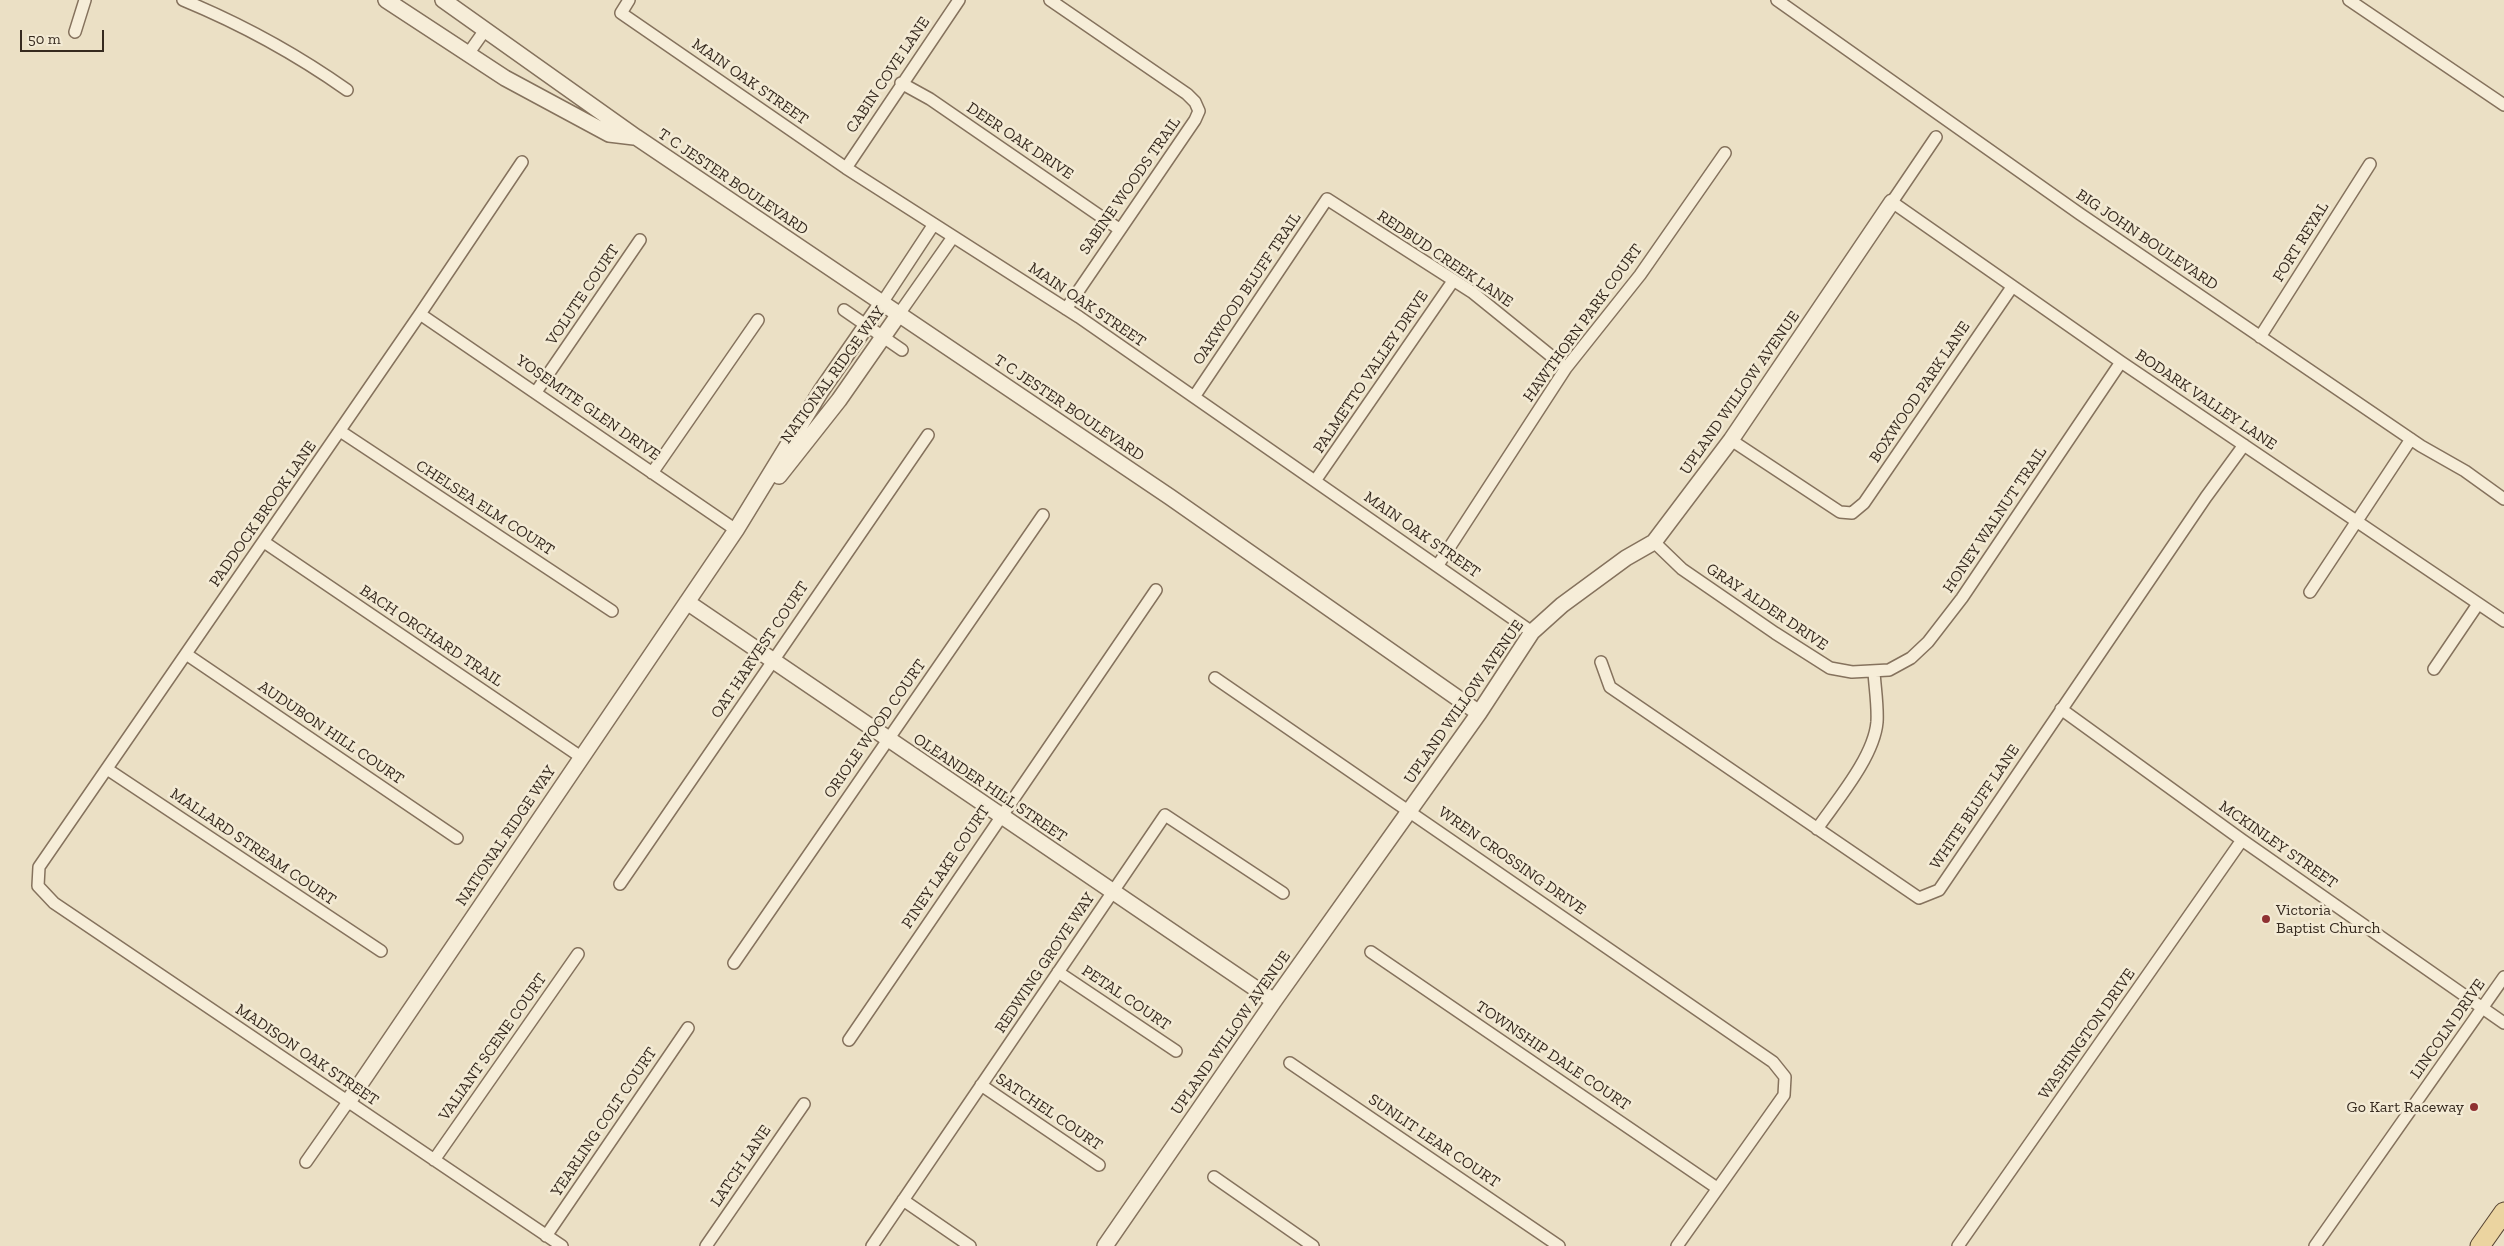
<!DOCTYPE html>
<html>
<head>
<meta charset="utf-8">
<style>
  body { margin:0 }
  #map { position:relative; width:2504px; height:1246px; overflow:hidden; background:#ebe0c5; font-family:"Zilla Slab",serif }
  canvas { display:block }
  .scale { position:absolute; left:20px; top:30px; width:84px; height:22px; box-sizing:border-box; border:2px solid #362a1f; border-top:0; padding-left:6px; font-size:15px; line-height:18px; white-space:nowrap; color:#362a1f; -webkit-text-stroke:4px #f3ead4; paint-order:stroke }
</style>
</head>
<body>
<div id="map">
<canvas width="2504" height="1246"></canvas>
<div class="scale">50 m</div>
</div>
<script>
const g = document.querySelector('canvas').getContext('2d');
g.lineJoin = 'round';
function stroke(path, color, width, dash) {
  g.strokeStyle = color;
  g.lineWidth = width;
  g.lineCap = dash ? 'butt' : 'round';
  g.setLineDash(dash || []);
  g.stroke(path);
}
function label(font, color, halo, rows, align = 'center') {
  g.font = font + ' "Zilla Slab",serif';
  g.lineWidth = 5;
  g.setLineDash([]);
  g.textBaseline = 'middle';
  g.strokeStyle = halo;
  g.fillStyle = color;
  for (const [text, x, y, turn = 0] of rows) {
    g.save();
    g.translate(x, y);
    g.rotate((+turn || 0) * Math.PI / 180);
    g.textAlign = isNaN(turn) ? turn : align;
    if (halo) g.strokeText(text, 0, 0);
    g.fillText(text, 0, 0);
    g.restore();
  }
}
const minor = new Path2D(`
  M183,0C241,24 296,54 347,90
  M629,0L621,13L846,168L1079,317L1532,632
  M1050,0L1187,94L1195,102L1199,111L1195,120L1066,309
  M1777,0L2080,214L2421,446L2465,471L2504,499
  M2349,0L2504,105
  M75,32L85,0
  M468,54L485,30
  M901,83L930,99L1119,229
  M1936,137L1892,202L2121,362L2504,621
  M522,162L420,314L39,867L38,886L54,903L562,1246
  M846,168L959,0
  M882,303L934,224
  M844,310L902,350
  M420,314L736,530
  M899,314L953,237
  M2260,337L2370,164
  M536,392L640,240
  M1194,397L1327,199L1472,292L1566,368
  M340,431L612,611
  M1731,440L1840,512L1852,513L1864,503L2012,287
  M652,473L758,320
  M1315,481L1453,281
  M264,542L581,757
  M1654,542L1682,569L1775,633L1830,668L1852,672L1889,670L1911,658L1928,642L1962,598L2121,362
  M1438,565L1566,368L1640,275L1725,153
  M2310,592L2411,439
  M186,654L457,838
  M1601,662L1610,687L1919,898L1939,890L2206,497L2244,445
  M2434,669L2478,604
  M1215,678L1773,1062L1785,1077L1784,1095L1677,1246
  M2061,709L2242,840L2504,1023
  M107,769L381,951
  M1817,829C1837,800 1874,757 1877,722C1878,706 1875,688 1874,672
  M620,884L928,435
  M1371,952L1717,1188
  M734,963L1043,515
  M1058,972L1176,1051
  M849,1040L1156,590
  M1290,1063L1559,1246
  M981,1085L1099,1165
  M434,1160L578,954
  M306,1162L348,1102
  M1214,1177L1313,1246
  M903,1200L970,1246
  M546,1236L688,1028
  M706,1246L804,1104
  M872,1246L1165,815L1283,893
  M1958,1246L2242,840
  M2315,1246L2504,977`);
const tertiary = new Path2D(`
  M386,0L505,78L609,134L634,137
  M443,0L636,137L1170,497L1479,713
  M779,476L839,400L899,314
  M687,602L1274,1001
  M348,1102L736,530L821,391L882,303
  M1105,1246L1274,1001L1479,713L1532,632L1562,605L1626,558L1654,542L1731,440L1892,202`);
const primary = new Path2D(`
  M2480,1246L2504,1212`);
const markers = [
  [2266,919,5,"#8f3132"],
  [2474,1107,5,"#8f3132"]
];
const streetNames = [
  ["CABIN COVE LANE",888,75,-56],
  ["MAIN OAK STREET",750,82,35],
  ["DEER OAK DRIVE",1020,141,34],
  ["T C JESTER BOULEVARD",733,182,34],
  ["SABINE WOODS TRAIL",1130,186,-55],
  ["BIG JOHN BOULEVARD",2147,240,34],
  ["FORT REYAL",2301,242,-58],
  ["REDBUD CREEK LANE",1445,259,34],
  ["OAKWOOD BLUFF TRAIL",1247,289,-56],
  ["VOLUTE COURT",583,295,-56],
  ["MAIN OAK STREET",1087,305,34],
  ["HAWTHORN PARK COURT",1583,323,-54],
  ["PALMETTO VALLEY DRIVE",1371,372,-56],
  ["NATIONAL RIDGE WAY",833,375,-54],
  ["BOXWOOD PARK LANE",1920,392,-56],
  ["UPLAND WILLOW AVENUE",1740,393,-55],
  ["BODARK VALLEY LANE",2206,400,34],
  ["YOSEMITE GLEN DRIVE",588,408,35],
  ["T C JESTER BOULEVARD",1069,408,34],
  ["CHELSEA ELM COURT",485,508,33],
  ["PADDOCK BROOK LANE",263,514,-55],
  ["HONEY WALNUT TRAIL",1995,520,-56],
  ["MAIN OAK STREET",1422,535,35],
  ["GRAY ALDER DRIVE",1767,607,34],
  ["BACH ORCHARD TRAIL",431,636,34],
  ["OAT HARVEST COURT",760,650,-56],
  ["UPLAND WILLOW AVENUE",1464,702,-55],
  ["ORIOLE WOOD COURT",875,729,-55],
  ["AUDUBON HILL COURT",331,733,34],
  ["OLEANDER HILL STREET",990,788,34],
  ["WHITE BLUFF LANE",1975,807,-56],
  ["NATIONAL RIDGE WAY",506,836,-56],
  ["MCKINLEY STREET",2278,845,35],
  ["MALLARD STREAM COURT",253,847,34],
  ["WREN CROSSING DRIVE",1512,861,35],
  ["PINEY LAKE COURT",946,867,-56],
  ["REDWING GROVE WAY",1045,963,-56],
  ["PETAL COURT",1126,998,34],
  ["LINCOLN DRIVE",2448,1029,-55],
  ["UPLAND WILLOW AVENUE",1231,1033,-55],
  ["WASHINGTON DRIVE",2087,1034,-55],
  ["VALIANT SCENE COURT",493,1047,-55],
  ["MADISON OAK STREET",307,1055,34],
  ["TOWNSHIP DALE COURT",1553,1056,34],
  ["SATCHEL COURT",1049,1112,34],
  ["YEARLING COLT COURT",604,1122,-56],
  ["SUNLIT LEAR COURT",1434,1141,34],
  ["LATCH LANE",741,1166,-56]
];
const poiNames = [
  ["Victoria",2276,910],
  ["Baptist Church",2276,928],
  ["Go Kart Raceway",2464,1107,"right"]
];
stroke(minor, '#85725d', 14);
stroke(tertiary, '#85725d', 18);
stroke(primary, '#534030', 21);
stroke(minor, '#f6edd8', 11);
stroke(tertiary, '#f6edd8', 15);
stroke(primary, '#ebd4a0', 19);
for (const [x, y, r, color] of markers) {
  const dot = new Path2D();
  dot.arc(x, y, r, 0, 2 * Math.PI);
  g.fillStyle = color;
  g.fill(dot);
  stroke(dot, '#f3ead4', 2);
}
label('16px', '#362a1f', '#f3ead4', streetNames);
label('16px', '#362a1f', '#f3ead4', poiNames, 'left');
</script>
</body>
</html>
